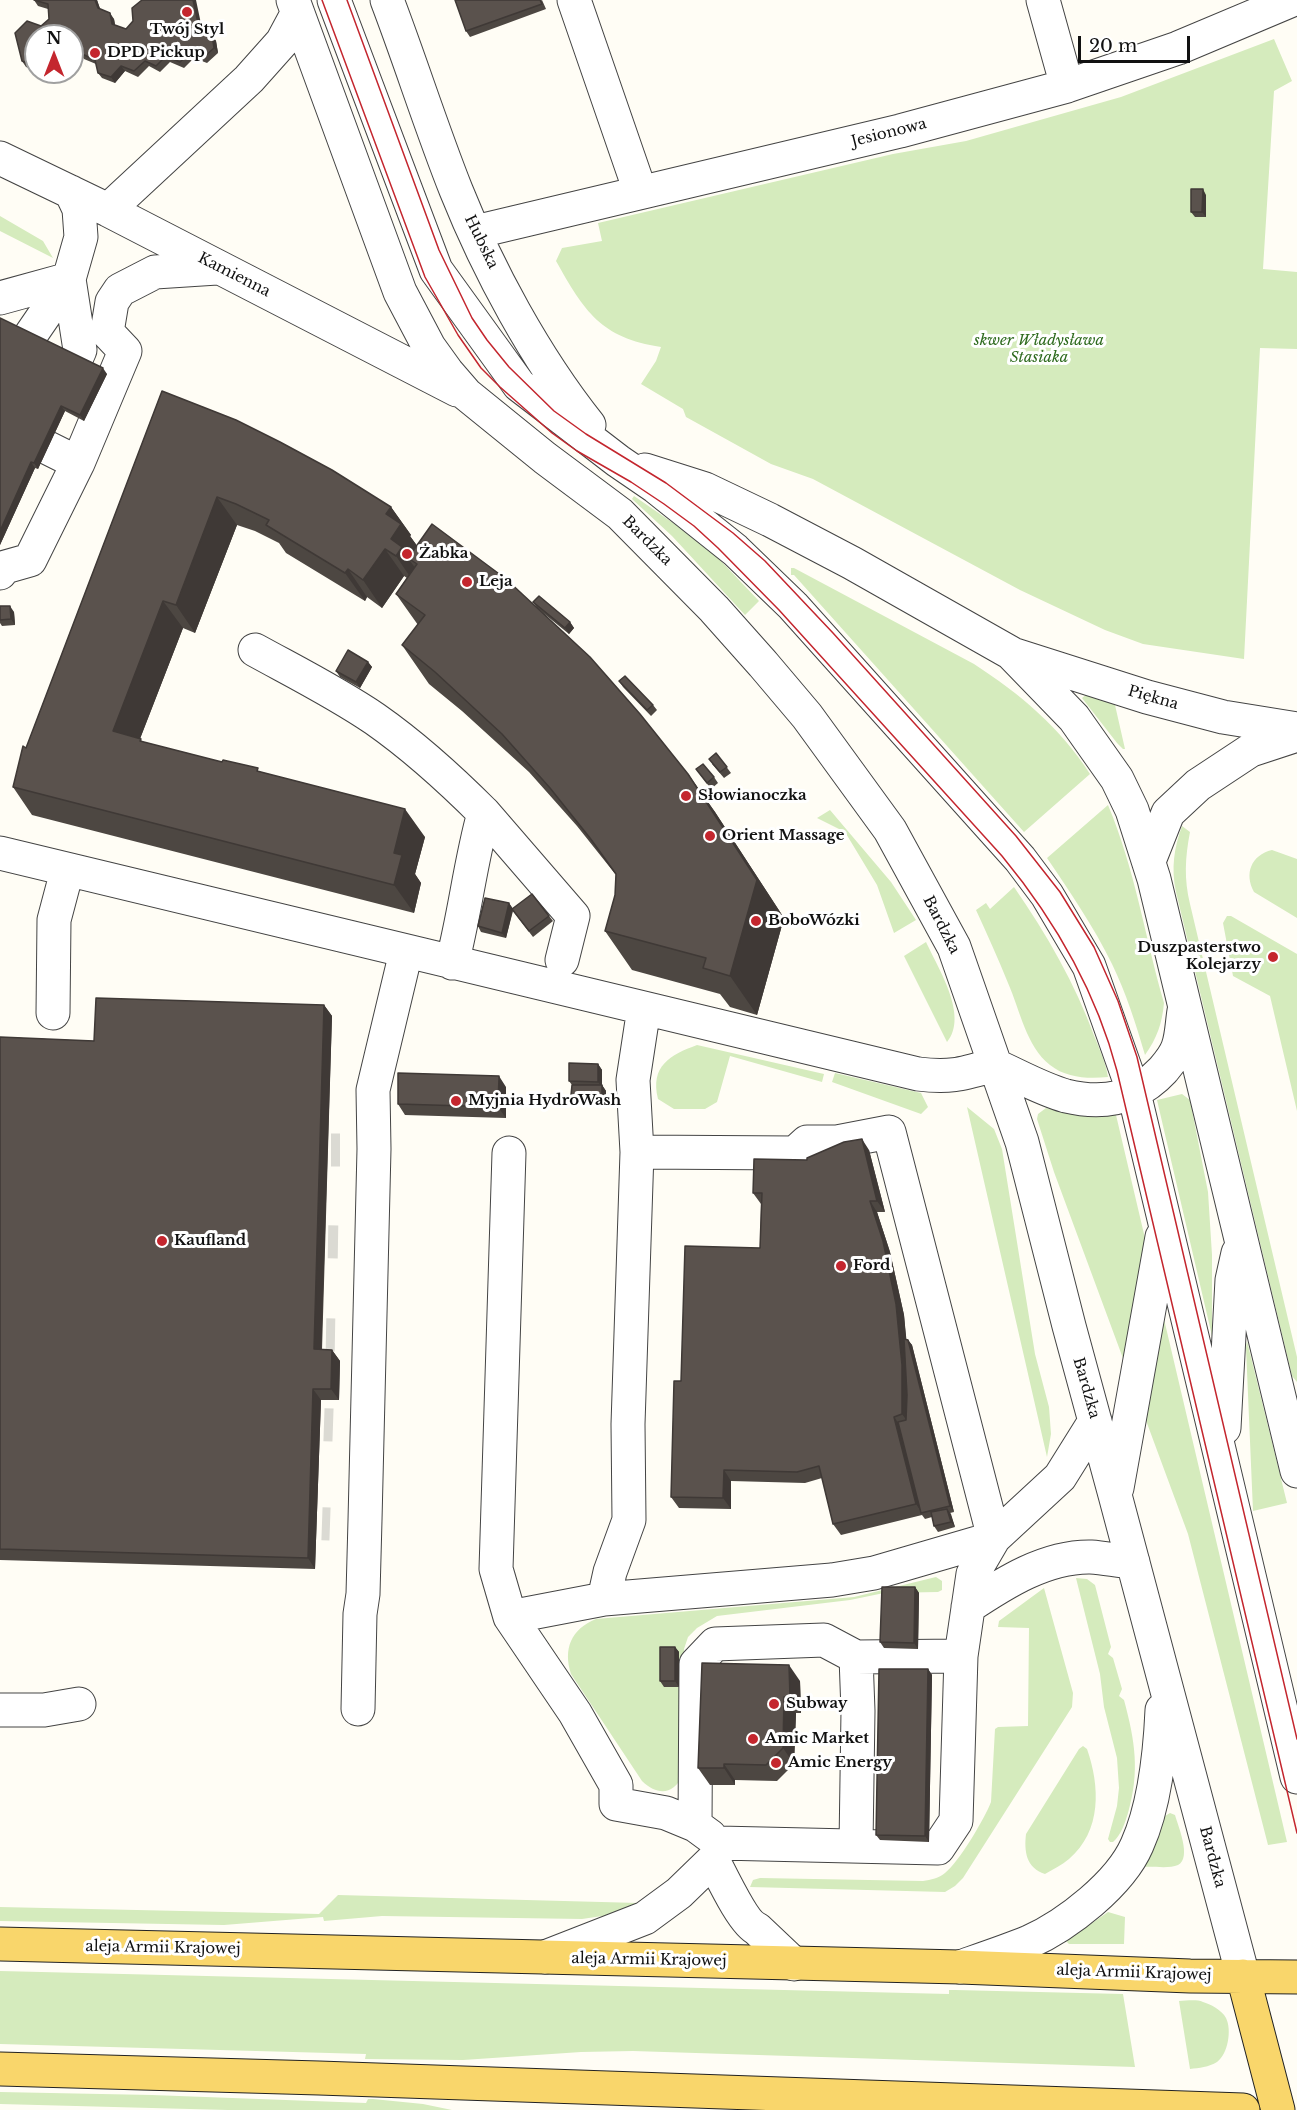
<!DOCTYPE html>
<html>
<head>
<meta charset="utf-8">
<style>
  body { margin:0 }
  #map { position:relative; width:1297px; height:2110px; overflow:hidden; background:#fffdf5; font-family:"Libre Baskerville",serif }
  canvas { display:block }
  .north { position:absolute; left:24px; top:24px; width:60px; height:60px; box-sizing:border-box; background:#fff; border:2px solid #a0a0a0; border-radius:50%; rotate:0deg; font-size:16px; font-weight:700; line-height:24px; text-align:center; color:#111 }
  .north::after { content:''; display:block; margin:auto; width:21px; height:27px; background:#c4262e; clip-path:polygon(50% 0,100% 100%,50% 72%,0 100%) }
  .scale { position:absolute; left:1078px; top:36px; width:112px; height:27px; box-sizing:border-box; border:3px solid #111; border-top:0; padding-left:8px; font-size:18px; line-height:21px; white-space:nowrap; color:#111; -webkit-text-stroke:4px #fff; paint-order:stroke }
</style>
</head>
<body>
<div id="map">
<canvas width="1297" height="2110"></canvas>
<div class="north">N</div>
<div class="scale">20 m</div>
</div>
<script>
const g = document.querySelector('canvas').getContext('2d');
g.lineJoin = 'round';
function fill(path, color) {
  g.fillStyle = color;
  g.fill(path, 'evenodd');
}
function stroke(path, color, width, dash) {
  g.strokeStyle = color;
  g.lineWidth = width;
  g.lineCap = dash ? 'butt' : 'round';
  g.setLineDash(dash || []);
  g.stroke(path);
}
function label(font, color, halo, rows, align = 'center') {
  g.font = font + ' "Libre Baskerville",serif';
  g.lineWidth = 6;
  g.setLineDash([]);
  g.textBaseline = 'middle';
  g.strokeStyle = halo;
  g.fillStyle = color;
  for (const [text, x, y, turn = 0] of rows) {
    g.save();
    g.translate(x, y);
    g.rotate((+turn || 0) * Math.PI / 180);
    g.textAlign = isNaN(turn) ? turn : align;
    if (halo) g.strokeText(text, 0, 0);
    g.fillText(text, 0, 0);
    g.restore();
  }
}
const green = new Path2D(`
  M1274,39L1292,81L1274,91L1263,269L1297,272V349L1260,348L1244,659L1143,644L1105,630L1020,590L813,479L771,464L686,417L683,409L641,384L656,361L661,347C601,338 584,311 556,261L562,248L602,241L598,223L893,154L966,141L1121,97Z
  M0,216L43,241L53,258L0,231Z
  M634,496L676,525L720,560L759,601L745,615L672,536L632,499Z
  M791,568H794L974,664C1020,694 1060,727 1090,774L1024,832L794,575H791Z
  M1087,694L1115,705L1125,749H1123L1117,743L1082,698Z
  M1108,805C1135,869 1145,937 1164,1003C1162,1024 1157,1038 1145,1055C1136,1024 1126,993 1112,964C1094,927 1070,892 1047,858Z
  M830,810L891,882L916,920L894,933L877,885L845,832L817,818Z
  M1182,826L1190,832C1185,858 1184,879 1190,904L1297,1357V1382L1292,1376L1176,892C1171,868 1174,848 1182,826Z
  M1272,850L1297,859V918L1254,892C1244,874 1251,855 1272,850Z
  M1014,887C1047,935 1075,983 1095,1038C1100,1050 1106,1064 1108,1077C1088,1079 1066,1078 1050,1065C1026,1046 1020,1010 1008,983C998,958 987,934 976,910L986,903L990,909Z
  M1227,916H1231L1297,954V1111L1270,996L1233,976L1223,923Z
  M926,942C938,968 969,1016 947,1042L904,956Z
  M697,1045L824,1074L822,1082L730,1056L717,1102L705,1109H674L658,1099C650,1066 670,1055 697,1045Z
  M835,1073L921,1093L928,1107L921,1114L832,1082Z
  M1182,1094L1190,1100L1208,1192L1212,1255V1336L1157,1100Z
  M967,1107L994,1129L1002,1149L1035,1354L1049,1407L1051,1434L1047,1457Z
  M1046,1108L1081,1116L1116,1115L1287,1842L1268,1845L1188,1534L1054,1172L1037,1119L1038,1114Z
  M1247,1341L1287,1503L1253,1511L1246,1348Z
  M936,1577L942,1581V1590L938,1592L884,1593L850,1600L717,1616L697,1628L688,1637L684,1649L683,1775C673,1795 658,1796 642,1781L571,1674C563,1649 571,1629 596,1619L854,1597Z
  M1076,1578L1087,1579L1095,1585L1111,1647L1108,1654L1113,1658L1122,1689L1119,1696L1124,1700C1135,1741 1140,1771 1128,1813C1125,1823 1121,1835 1113,1842H1110L1108,1839L1117,1806L1119,1788L1117,1758L1104,1707L1100,1674Z
  M1044,1588L1073,1693L1072,1707L963,1878L955,1886L945,1892L750,1887L753,1880L760,1878L923,1881C931,1880 939,1878 945,1873C959,1862 985,1818 991,1802L995,1729L998,1727L1028,1726L1029,1628L998,1627L999,1621Z
  M1083,1746L1087,1749C1100,1786 1102,1831 1069,1859C1062,1865 1053,1869 1045,1874C1026,1868 1024,1851 1026,1834L1079,1749Z
  M1170,1813L1175,1815C1178,1826 1192,1858 1178,1865C1169,1869 1153,1866 1144,1867L1165,1816Z
  M338,1895L639,1903L609,1915L582,1919L382,1916L324,1921L323,1917L224,1925L0,1921V1907L319,1914Z
  M1108,1912L1125,1917L1124,1944H1069L1066,1941Z
  M0,1971L949,1994V1990H955L1123,1994L1135,2067L633,2051L581,2052L463,2060L365,2059L366,2054L0,2044Z
  M1179,2001C1186,2001 1196,1999 1203,2002C1210,2004 1222,2010 1226,2018C1232,2030 1228,2054 1217,2062C1209,2067 1199,2068 1190,2069Z
  M0,2092L152,2095L366,2103L368,2099H373L423,2104L452,2110H228L0,2104Z`);
const minorTunnel = new Path2D(`
  M282,1150H340
  M279,1241L338,1242
  M277,1334L335,1335
  M275,1423L333,1425
  M273,1522L330,1524`);
const minor = new Path2D(`
  M293,0L400,292L429,347L447,372L466,394L545,458L620,514L714,609L763,664L807,716L890,830L954,947L1022,1142L1069,1326L1115,1495L1243,1976
  M334,0L436,270L519,385L618,461L656,487L735,550L793,606L1020,859L1047,895L1089,966L1134,1093L1297,1777
  M387,0C411,63 431,127 456,190C488,270 535,357 589,425
  M574,0L640,191
  M1043,0L1067,86
  M0,158L108,210L457,390
  M71,192L79,209L81,237L69,279L80,350L76,359
  M108,210L249,79L282,42L297,14
  M475,232L900,131L1067,86L1178,48L1292,0
  M0,298L69,279L30,336
  M125,351L107,332L112,302L120,290L155,272L217,268
  M48,448L78,463
  M645,470L705,489L770,520L852,563L1011,653L1074,718L1117,779L1132,810L1154,879L1297,1471
  M0,573L2,568L30,560L78,463L125,351
  M255,650C295,672 337,693 375,719C415,747 450,779 484,813C470,863 465,914 452,963
  M1015,655L1147,697L1223,717L1297,729
  M484,813L573,916L562,960
  M0,853L918,1074C951,1078 962,1074 994,1065C1017,1075 1041,1089 1066,1096C1104,1105 1136,1099 1163,1070C1168,1064 1175,1056 1178,1047C1182,1036 1182,1023 1184,1011
  M1149,861L1168,813L1198,785L1251,750L1297,735
  M53,1013L54,920L67,871
  M509,1153L496,1569L510,1617L575,1713L616,1785V1804L666,1813L695,1825
  M1224,1428L1232,1280L1238,1253
  M1117,1488L1162,1237
  M604,1599L610,1572L629,1520L628,1424L637,1152L633,1080L644,1008
  M968,1607C1004,1583 1046,1556 1091,1557C1105,1558 1119,1561 1133,1562
  M510,1617L604,1599L832,1580L874,1573L994,1538L889,1132L837,1142H807L795,1153L637,1152
  M856,1657L961,1656
  M358,1709L360,1614L363,1594L365,1520L374,1149L373,1090L406,952
  M0,1710H44L79,1704
  M710,1836L695,1825L696,1664L715,1644L824,1640L856,1657L858,1711L856,1845
  M719,1843L938,1848L956,1821L961,1656L973,1574L994,1538L1060,1477L1095,1421
  M545,1957L645,1918L679,1893L713,1860C721,1875 743,1923 757,1929L794,1964
  M960,1967C983,1959 1007,1951 1029,1942C1067,1925 1120,1884 1137,1845C1155,1805 1160,1754 1162,1710`);
const major = new Path2D(`
  M0,1944L960,1967L1190,1976L1297,1977
  M1243,1976L1278,2110
  M0,2069L319,2078L1243,2110`);
const tram = new Path2D(`
  M322,0L425,277L458,335L481,368L500,387L552,433L577,451L631,482L664,504L694,526L718,548L779,610L1002,856C1054,919 1096,991 1117,1071L1297,1833
  M347,0L439,250L472,318L487,340L509,367L554,411L586,434L666,483L733,533L765,561L833,633L1016,836L1060,892L1094,947L1118,1001L1137,1057L1297,1739`);
const wall = new Path2D(`
  M34,0H97L100,9L114,19L115,25L126,29L202,33L212,35L216,41L218,53L207,63L194,58L184,68L170,62L160,72L149,66L138,77L125,71L115,83L102,78L98,73L96,64L84,59L80,53V46L72,43V36H36V71L26,67L22,61L41,26L49,19L48,9L38,6Z
  M542,0L546,9L470,37L466,31Z
  M1206,195V217H1195L1191,212Z
  M0,318L107,374L84,421L65,411L38,469L35,468L0,545Z
  M162,391L391,507L411,535L410,536L417,546L688,774L715,812L784,918L757,1015L730,1007L720,994L632,970L605,931L615,895L616,875L577,826L529,772L462,711L429,684L402,645L418,625L396,594L407,578L404,576L382,608L367,597L365,601L286,553L279,543L255,531L237,525L195,633L183,628L140,739L143,742L261,772L425,837L415,874L421,883L414,913L32,815L13,787L26,748Z
  M533,602L570,622L574,628L569,634L537,608Z
  M0,606L14,612L15,625L2,626L0,623Z
  M368,662L372,667L360,688L340,677L336,671Z
  M619,681L653,705L657,710L651,716L623,687Z
  M716,753L731,773L724,778L712,764Z
  M696,769L714,777L718,783L711,789Z
  M532,894L553,921L533,937L513,911L506,938L481,932L478,926L509,903L513,909Z
  M324,1005L332,1016L322,1350H332L340,1361L339,1400H321L315,1569L0,1560V1037L94,1041Z
  M598,1064L602,1070V1085L606,1091V1102L575,1101L571,1095L572,1085L569,1081Z
  M506,1087V1118L405,1115L398,1104Z
  M869,1150L885,1212H877L890,1252L904,1315L906,1339L908,1340L912,1345L954,1512L950,1513L955,1527L938,1532L934,1526L932,1517L925,1519L922,1515L841,1535L833,1524L822,1478L805,1483L731,1481V1509L679,1508L671,1497L681,1381L760,1248L761,1204L753,1193L807,1160Z
  M915,1587L919,1593L918,1649L884,1648L880,1642Z
  M675,1647L679,1652V1687H664L660,1681Z
  M928,1669L932,1675L929,1842L880,1840L876,1835Z
  M800,1681L801,1713H796L794,1764L777,1781L735,1780V1785H710L698,1768Z`);
const shadedWall = new Path2D(`
  M95,0H97L102,14L98,8Z
  M193,0H196L204,38L200,32Z
  M110,13L114,19L116,30L112,24Z
  M212,35L216,41L218,53L214,48Z
  M121,66L125,71L115,83L111,77Z
  M1203,189L1206,195V217L1202,212Z
  M103,368L107,374L84,421L80,415Z
  M61,406L65,411L38,469L34,463Z
  M31,462L35,468L0,545V531Z
  M217,497L237,525L195,633L176,605Z
  M391,507L411,535L410,536L421,551L408,558L421,576L415,584L396,556L391,539L386,514Z
  M385,549L404,576L382,608L363,580Z
  M348,569L367,597L365,601L345,573Z
  M163,601L183,628L132,759L113,731Z
  M10,606L14,612L15,625L11,619Z
  M570,622L574,628L569,634L565,628Z
  M368,662L372,667L360,688L356,682Z
  M688,774L715,812L784,918L757,1015L730,976Z
  M405,809L425,837L415,874L421,883L414,913L394,885V853Z
  M509,903L513,909L506,938L502,933Z
  M324,1005L332,1016L321,1360L314,1349Z
  M598,1064L602,1070V1085L606,1091V1102L602,1096V1087L598,1082Z
  M499,1076L506,1087V1118L498,1107Z
  M862,1139L869,1150L885,1212L877,1201Z
  M870,1201L877,1212L890,1252L904,1315L910,1376V1425L902,1414Z
  M908,1340L912,1345L954,1512L950,1506Z
  M332,1350L340,1361L339,1400L331,1389Z
  M313,1389L321,1400L315,1569L308,1558Z
  M894,1417L902,1428L922,1513L916,1504Z
  M724,1470L731,1481V1509L723,1498Z
  M947,1509L951,1514L955,1527L951,1522Z
  M915,1587L919,1593L918,1649L914,1643Z
  M675,1647L679,1652V1687L675,1681Z
  M789,1665L800,1681L801,1713L790,1697Z
  M928,1669L932,1675L929,1842L925,1836Z
  M784,1697L796,1713L794,1764L783,1748Z
  M724,1764L735,1780V1785L724,1768Z`);
const building = new Path2D(`
  M34,0H95L98,8L110,13L112,24L126,29L133,21L132,8L142,0H193L200,32L212,35L214,48L204,57L190,53L180,62L166,56L156,66L145,61L134,71L121,66L111,77L98,73L95,60L80,53L79,41L72,39V36H36V66H34L22,61L15,33L27,21L41,26L49,19L48,4Z
  M455,0H540L542,4L466,31Z
  M1191,189H1203L1202,212H1191Z
  M0,318L103,368L80,415L61,406L34,463L31,462L0,531Z
  M162,391L236,420L280,442L332,470L391,507L386,514L401,524L391,539L402,547L396,556L385,549L363,580L348,569L345,573L266,525L269,520L236,504L217,497L176,605L163,601L113,731L141,739L140,741L222,762L223,760L258,768L257,771L405,809L394,853L402,855L394,885L13,787L23,746L26,748Z
  M432,524L506,579L590,657L640,714L688,774L757,880L730,976L703,968L706,958L605,931L615,895L616,874L590,838L550,788L502,734L435,672L402,645L425,615L396,594L417,564L408,558Z
  M539,596L570,622L565,628L533,602Z
  M0,606H10L11,619L0,620Z
  M348,650L368,662L356,682L336,671Z
  M625,676L653,705L647,710L619,681Z
  M716,753L727,767L720,772L709,759Z
  M703,764L714,777L707,783L696,769Z
  M532,894L549,916L529,931L512,909Z
  M485,898L509,903L502,933L478,926Z
  M96,998L324,1005L314,1349L332,1350L331,1389H313L308,1558L0,1549V1037L94,1041Z
  M569,1063L598,1064V1082L569,1081Z
  M398,1073L499,1076L498,1107L398,1104Z
  M572,1085H602V1096L571,1095Z
  M862,1139L877,1201H870L883,1241L896,1304L902,1365V1414L894,1417L916,1504L833,1524L819,1466L797,1472L724,1470L723,1498L671,1497L674,1381H681L685,1246L760,1248L762,1193H753L754,1159L807,1160V1158L844,1142Z
  M904,1339L908,1340L950,1506L921,1513L898,1422L906,1420L907,1395Z
  M947,1509L951,1522L934,1526L931,1512Z
  M882,1587H915L914,1643L880,1642Z
  M660,1647H675V1681H660Z
  M702,1663L789,1665L790,1697H784L783,1748L766,1765L724,1764V1768H698Z
  M879,1669H928L925,1836L876,1835Z`);
const markers = [
  [187,12,6,"#c4262e"],
  [95,53,6,"#c4262e"],
  [407,554,6,"#c4262e"],
  [467,582,6,"#c4262e"],
  [686,796,6,"#c4262e"],
  [710,836,6,"#c4262e"],
  [756,921,6,"#c4262e"],
  [1273,957,6,"#c4262e"],
  [456,1101,6,"#c4262e"],
  [162,1241,6,"#c4262e"],
  [841,1266,6,"#c4262e"],
  [774,1704,6,"#c4262e"],
  [753,1739,6,"#c4262e"],
  [776,1763,6,"#c4262e"]
];
const poiNames = [
  ["Twój Styl",187,30,"center"],
  ["DPD Pickup",107,53],
  ["Żabka",419,554],
  ["Leja",479,582],
  ["Słowianoczka",698,796],
  ["Orient Massage",722,836],
  ["BoboWózki",768,921],
  ["Duszpasterstwo",1261,948,"right"],
  ["Kolejarzy",1261,965,"right"],
  ["Myjnia HydroWash",468,1101],
  ["Kaufland",174,1241],
  ["Ford",853,1266],
  ["Subway",786,1704],
  ["Amic Market",765,1739],
  ["Amic Energy",788,1763]
];
const streetNames = [
  ["Jesionowa",889,133,-14],
  ["Hubska",481,242,64],
  ["Kamienna",234,275,27],
  ["Bardzka",647,541,45],
  ["Piękna",1153,698,16],
  ["Bardzka",941,925,63],
  ["Bardzka",1086,1388,74],
  ["Bardzka",1212,1857,75],
  ["aleja Armii Krajowej",163,1948,1],
  ["aleja Armii Krajowej",649,1960,1],
  ["aleja Armii Krajowej",1134,1973,2]
];
const parkNames = [
  ["skwer Władysława",1039,341],
  ["Stasiaka",1039,358]
];
fill(green, '#d5ebbd');
stroke(minorTunnel, '#dbdad3', 33, [33, 16]);
stroke(minor, '#444', 35);
stroke(major, '#222', 35);
stroke(minor, '#fff', 33);
stroke(major, '#f9d66b', 33);
stroke(tram, '#c4262e', 1.5);
fill(wall, '#4d4742');
fill(shadedWall, '#3f3936');
fill(building, '#5a524d');
stroke(building, '#3f3936', 1.5);
for (const [x, y, r, color] of markers) {
  const dot = new Path2D();
  dot.arc(x, y, r, 0, 2 * Math.PI);
  g.fillStyle = color;
  g.fill(dot);
  stroke(dot, '#fff', 2);
}
label('bold 15px', '#111', '#fff', poiNames, 'left');
label('15px', '#111', '#fff', streetNames);
label('italic 15px', '#2f6b1f', '#fff', parkNames);
</script>
</body>
</html>
